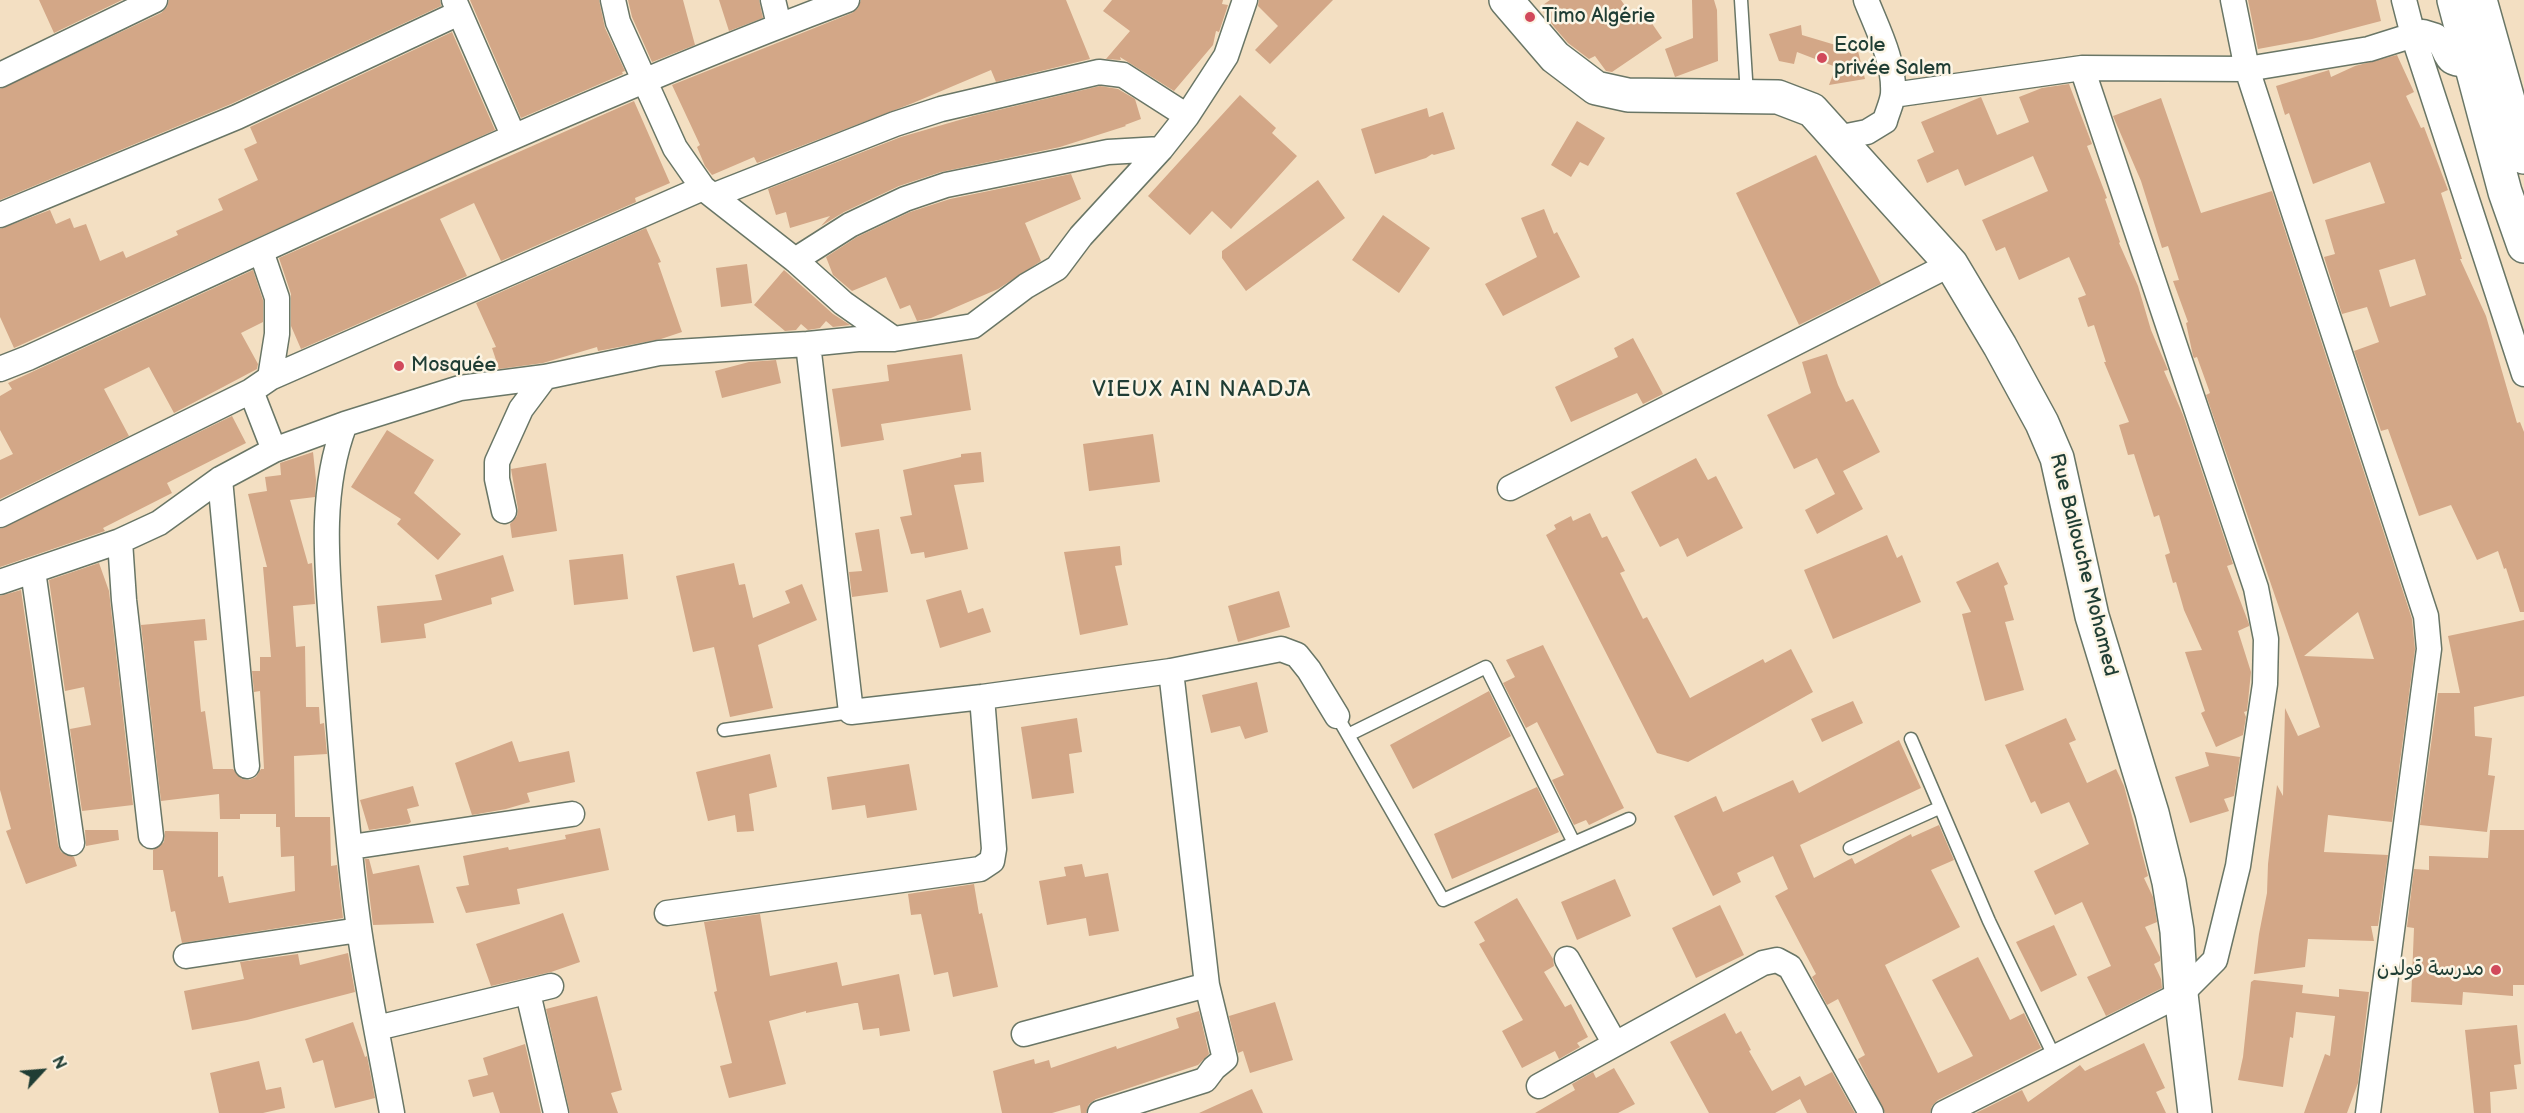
<!DOCTYPE html>
<html>
<head>
<meta charset="utf-8">
<style>
  body { margin:0 }
  #map { position:relative; width:2524px; height:1113px; overflow:hidden; background:#f3dfc2; font-family:"Balsamiq Sans",sans-serif }
  canvas { display:block }
  .north { position:absolute; left:12px; top:1041px; width:60px; height:60px; -webkit-text-stroke:4px #fcf5e5; paint-order:stroke; rotate:64deg; font-size:16px; font-weight:700; line-height:24px; text-align:center; color:#1f3d34 }
  .north::after { content:''; display:block; margin:auto; width:21px; height:27px; background:#1f3d34; clip-path:polygon(50% 0,100% 100%,50% 72%,0 100%) }
</style>
</head>
<body>
<div id="map">
<canvas width="2524" height="1113"></canvas>
<div class="north">N</div>
</div>
<script>
const g = document.querySelector('canvas').getContext('2d');
g.lineJoin = 'round';
function fill(path, color) {
  g.fillStyle = color;
  g.fill(path, 'evenodd');
}
function stroke(path, color, width, dash) {
  g.strokeStyle = color;
  g.lineWidth = width;
  g.lineCap = dash ? 'butt' : 'round';
  g.setLineDash(dash || []);
  g.stroke(path);
}
function label(font, color, halo, rows, align = 'center') {
  g.font = font + ' "Balsamiq Sans","Playpen Sans Arabic",sans-serif';
  g.lineWidth = 5;
  g.setLineDash([]);
  g.textBaseline = 'middle';
  g.strokeStyle = halo;
  g.fillStyle = color;
  for (const [text, x, y, turn = 0] of rows) {
    g.save();
    g.translate(x, y);
    g.rotate((+turn || 0) * Math.PI / 180);
    g.textAlign = isNaN(turn) ? turn : align;
    if (halo) g.strokeText(text, 0, 0);
    g.fillText(text, 0, 0);
    g.restore();
  }
}
const building = new Path2D(`
  M39,0H122L54,33Z
  M169,0H440L441,6L231,104L0,200V89L161,13L167,7Z
  M470,0H599L605,28L625,71L622,72L623,74L521,118Z
  M628,0H683L695,45L652,62L632,17Z
  M719,0H759L763,18L729,31Z
  M861,0H1066L1090,59L996,82L991,70L913,103L757,163L754,157L712,175L705,166L697,147L700,145L672,85L852,13L858,8Z
  M1112,0H1223L1222,4L1228,5L1219,32L1216,31L1213,45L1174,91L1120,57L1121,60L1106,59L1130,31L1103,11Z
  M1259,0H1333L1270,64L1255,50L1278,26L1258,6Z
  M1550,0H1621L1630,13L1640,6L1662,38L1612,72L1606,71L1595,56L1589,59L1568,43L1554,27L1540,7Z
  M1692,0H1714L1717,10L1718,61L1675,77L1665,49L1693,38Z
  M2248,0H2376L2381,21L2312,39L2258,49Z
  M1801,25L1802,35L1849,49L1857,47L1865,79L1829,85L1836,67L1797,52L1794,64L1779,61L1769,34Z
  M452,32L495,130L14,348L0,317V229L50,210L56,224L70,218L74,228L86,224L100,261L123,251L126,258L178,235L176,231L223,210L218,199L258,180L244,149L257,143L250,127Z
  M2397,55L2414,92L2406,96L2421,128L2424,127L2448,190L2441,193L2462,259H2460L2486,316L2517,423L2520,422L2524,432V612H2520L2506,568L2504,569L2498,551L2477,560L2451,505L2419,516L2388,429L2381,431L2354,351L2379,342L2367,307L2342,314L2324,257L2335,254L2325,220L2385,203L2370,162L2313,184L2289,113L2285,115L2276,86L2326,71L2329,70L2331,77L2355,66ZM2415,259L2426,295L2390,307L2379,270Z
  M2069,84L2092,144L2087,146L2107,198L2105,199L2120,242L2119,243L2138,286L2151,330L2168,370L2164,371L2183,415L2233,564L2227,566L2249,624V626L2238,631L2251,672L2247,711L2244,712L2246,717L2243,735L2216,747L2201,713L2205,711L2185,652L2202,650L2184,610L2176,582L2173,583L2165,555L2170,553L2159,515L2154,517L2134,454L2128,455L2119,425L2129,422L2104,362H2106L2094,325L2088,327L2078,298L2086,295L2069,257L2019,280L2005,247L1996,251L1982,220L2048,191L2033,156L1965,186L1958,169L1927,183L1917,160L1934,152L1921,122L1981,97L1997,135L2029,122L2019,97L2042,88Z
  M1100,86L1118,89L1135,99L1141,119L1125,125L1126,126L1060,147L941,172L899,186L844,212L821,226L830,216L790,228L786,212L776,215L768,189L901,137L973,116Z
  M1240,95L1276,128L1272,133L1297,156L1231,229L1212,211L1190,235L1148,196Z
  M2161,98L2201,213L2272,191L2412,619L2415,649L2392,822L2328,815L2324,852L2388,855L2378,926H2371L2374,941L2308,939L2305,967L2254,974L2259,934L2267,893L2268,864L2277,785L2283,796L2285,708L2298,736L2320,727L2206,395L2210,393L2197,357L2194,358L2193,356L2186,323L2188,322L2173,281L2179,280L2168,246L2162,248L2141,181L2113,116ZM2358,612L2374,659L2304,656Z
  M634,101L670,183L635,198L636,202L501,261L474,203L440,219L467,276L301,349L291,326V294L279,258Z
  M1427,108L1429,117L1443,112L1455,149L1434,155L1432,154L1426,158L1375,174L1361,129Z
  M1577,121L1605,138L1588,166L1580,162L1571,177L1551,165Z
  M1816,155L1881,284L1799,325L1736,193Z
  M1071,174L1081,199L1025,223L1041,261L998,289L931,318L917,321L910,305L900,309L886,277L852,291L833,275L826,257L857,237L910,212L950,199Z
  M1318,180L1345,218L1246,291L1222,258V251Z
  M1544,209L1554,234L1557,232L1580,277L1503,316L1485,284L1537,257L1521,218Z
  M1383,215L1430,248L1399,293L1352,260Z
  M646,228L661,262L658,263L682,332L661,339L598,351L597,347L543,363L499,369L492,348L496,347L476,303Z
  M747,264L752,303L721,307L716,268Z
  M253,270L263,300V322L241,333L258,364L257,369L174,413L149,367L104,389L129,436L0,499V460L13,454L0,430V396L12,389L8,383Z
  M784,270L833,314L850,325L833,327L826,321L820,328L808,330L801,324L796,330L785,331L754,305Z
  M1633,338L1663,394L1643,404L1637,393L1571,422L1555,387L1618,357L1614,348Z
  M962,354L971,410L881,424L884,440L841,447L832,389L889,381L887,365Z
  M1827,354L1838,385L1846,402L1853,399L1880,452L1843,471L1863,509L1817,534L1805,510L1835,494L1817,458L1794,469L1767,415L1811,393L1802,362Z
  M776,360L781,383L722,398L715,371L749,362Z
  M232,416L246,443L167,483L172,493L103,528L105,531L0,567V529Z
  M387,430L434,460L414,493L461,534L438,560L397,524L401,519L351,487Z
  M1153,434L1160,482L1089,491L1083,444Z
  M313,452L316,480L315,497L290,500L308,564L312,563L315,604L293,606L296,647L305,646L306,707H319L320,724L324,723L327,754L294,756L295,817H330L331,866L337,865L343,918L182,943L175,911L171,912L163,870H153V850L164,842L165,831L218,832V877L223,876L229,903L295,891L294,856L281,857L280,827H276V814H240V819H220L219,794L161,801L141,625L205,619L207,640L194,641L201,712L205,711L213,769H233L242,779L249,780L256,777L261,769H264L260,691L254,692L252,671H260V657H271L263,567H267L248,494L267,491L265,477L281,475L280,463Z
  M981,452L984,482L954,485L968,549L925,558L924,552L911,554L900,517L912,515L903,470L961,457V454Z
  M1696,458L1708,480L1716,476L1743,528L1687,557L1678,538L1660,547L1631,492Z
  M546,463L557,531L512,538L510,524L517,516L518,509L511,469Z
  M1590,513L1602,538L1607,536L1625,571L1620,573L1643,619L1647,617L1690,698L1763,659L1765,663L1791,649L1813,692L1688,762L1657,753L1546,535L1556,529L1554,525L1571,516L1573,521Z
  M879,529L888,592L852,597L849,572L862,571L855,533Z
  M1887,535L1897,558L1902,555L1921,602L1833,639L1804,570Z
  M1120,546L1122,565L1115,566L1128,625L1080,635L1064,552Z
  M623,554L628,599L574,605L569,560Z
  M503,555L514,591L491,598L492,604L424,624L426,638L381,643L377,606L442,600L435,575Z
  M1998,562L2008,584L2004,586L2014,620L2005,622L2024,690L1985,701L1962,614L1971,612L1956,582Z
  M99,563L109,591L133,805L82,811L70,729L91,725L84,687L65,691L49,580Z
  M734,563L739,585L745,584L753,618L790,603L785,591L802,584L817,620L758,645L773,708L730,717L714,647L693,652L676,576Z
  M21,590L58,845L61,852L74,857L77,866L26,884L6,831L11,829L0,790V596Z
  M961,590L968,613L983,608L991,632L940,648L926,600Z
  M1279,591L1290,627L1238,642L1228,606Z
  M2524,620V696L2474,707L2475,736L2492,738L2488,775L2495,776L2487,832L2420,825L2438,693H2460L2448,636Z
  M1543,645L1624,808L1589,825L1586,820L1574,825L1552,780L1564,775L1537,722L1526,728L1503,683L1515,677L1506,660Z
  M1257,682L1268,732L1245,739L1240,726L1211,733L1202,695Z
  M1489,691L1511,736L1413,789L1390,745Z
  M1853,701L1863,723L1822,742L1811,719Z
  M1077,718L1082,752L1069,754L1074,793L1032,799L1021,727Z
  M2066,718L2076,740L2069,743L2087,783L2116,769L2124,786L2148,876L2144,878L2153,897L2157,922L2145,927L2160,957V961L2154,964L2161,979L2162,988L2106,1016L2087,977L2111,966L2082,902L2055,915L2034,871L2089,844L2069,802L2041,814L2035,801L2031,803L2005,745Z
  M1899,740L1921,788L1800,845L1814,878L1852,858L1855,864L1911,834L1912,837L1939,825L1954,860L1931,870L1960,927L1885,965L1938,1073L1973,1056L1932,980L1978,957L2010,1020L2024,1013L2041,1048L1938,1100L1932,1106L1930,1113H1885L1858,1059L1865,1055L1838,999L1827,1005L1812,977L1816,974L1775,896L1788,889L1773,856L1737,873L1741,882L1713,896L1674,816L1716,796L1723,812L1793,780L1799,793Z
  M512,741L519,762L569,751L575,782L527,793L530,802L506,809L472,815L455,763Z
  M2205,752L2240,757L2234,796L2224,799L2229,811L2190,823L2175,777L2209,766Z
  M770,754L777,787L749,794L754,831L737,832L735,815L708,821L696,772Z
  M909,764L917,810L867,818L865,805L832,810L827,777Z
  M413,786L419,806L407,809L411,822L408,824L369,830L360,800Z
  M1537,787L1559,832L1452,879L1434,834Z
  M600,828L609,870L517,889L520,904L466,913L456,887L469,885L463,856L508,847L509,850L566,839L565,835Z
  M85,830H118L119,840L86,846Z
  M2490,830H2524V985H2513V996L2463,992L2462,1005L2411,1002L2414,928L2407,927L2414,869L2429,870V856L2488,858Z
  M365,859H369L373,874L419,865L434,923L373,925Z
  M1082,864L1085,877L1108,873L1119,931L1089,936L1086,918L1047,925L1039,881L1066,876L1064,867Z
  M1615,879L1631,916L1577,940L1561,902Z
  M974,884L979,914L982,913L998,987L953,997L948,972L934,975L921,914L911,915L908,894Z
  M1517,898L1553,959L1554,966L1544,972L1565,1007L1571,1004L1588,1037L1577,1043L1580,1047L1559,1059L1555,1051L1522,1068L1502,1031L1523,1020L1479,944L1485,941L1474,922Z
  M1720,905L1744,955L1696,978L1672,928Z
  M563,913L580,962L551,972L491,986L476,944Z
  M760,914L770,976L837,962L842,986L899,974L910,1031L880,1036L879,1028L863,1030L858,1003H855L806,1013V1011L769,1021L786,1084L729,1098L720,1066L732,1063L714,992L717,991L704,922Z
  M2054,925L2077,975L2041,992L2016,942Z
  M348,953L355,992L247,1020L192,1030L184,991L244,979L240,962L298,954L300,965Z
  M2254,980L2303,985L2302,993L2339,997V989L2369,992L2358,1083L2347,1113H2304L2325,1054L2330,1056L2335,1016L2296,1012L2293,1038L2290,1037L2283,1087L2238,1080L2243,1057L2251,982Z
  M597,996L622,1090L611,1093L618,1113H570L546,1009Z
  M1275,1002L1293,1060L1250,1073L1243,1051L1238,1053L1229,1016Z
  M1199,1011L1209,1054L1198,1065L1096,1099L1089,1104L1086,1113H1081L1080,1105L1052,1113H1002L993,1071L1034,1059L1035,1064L1049,1060L1051,1068L1116,1046L1117,1049L1179,1028L1176,1018Z
  M1725,1013L1736,1034L1741,1031L1751,1050L1749,1051L1772,1091L1800,1076L1805,1086L1832,1072L1855,1113H1807L1800,1099L1775,1113H1709L1670,1042Z
  M353,1022L365,1057L367,1056L375,1098L335,1108L323,1060L313,1063L305,1039Z
  M2517,1025L2521,1064L2514,1065L2517,1089L2490,1092L2491,1113H2474L2465,1030Z
  M2144,1043L2165,1088L2156,1092L2166,1113H1976L2022,1090L2028,1102L2080,1065L2085,1071Z
  M525,1044L541,1113H500L493,1092L473,1097L468,1080L488,1075L483,1058Z
  M259,1061L266,1090L281,1087L285,1108L263,1113H219L210,1073Z
  M1614,1068L1635,1104L1618,1113H1535L1575,1090L1572,1084L1593,1072L1596,1078Z
  M1252,1089L1263,1113H1199Z`);
const lane = new Path2D(`
  M1741,0L1747,95
  M1337,716L1443,900L1629,819
  M724,730L851,712
  M1348,735L1486,667L1574,843
  M1911,739L1989,921L2055,1058
  M1850,848L1939,808`);
const street = new Path2D(`
  M454,0L513,135
  M613,0L618,22L675,148L703,188L795,260L843,303L894,339
  M773,0L779,25
  M1245,0L1226,56L1187,116L1161,149L1081,236L1057,268L1026,286L973,326L894,339H858L808,344L851,712L982,697L1171,671L1281,649L1297,655L1309,670L1337,716
  M2233,0L2247,69L2426,616L2429,649L2368,1113
  M2404,0L2413,35L2524,374
  M0,75L155,0
  M1893,95L2082,68L2247,69L2369,49L2423,32L2436,36C2449,54 2442,66 2470,64
  M1837,138L1867,132L1885,121C1887,113 1892,103 1893,94C1895,62 1877,28 1866,0
  M715,195L895,124L941,109L1099,72L1123,75L1187,116
  M0,215L237,117L459,13
  M261,251L277,298V334L270,378
  M795,260L850,225L905,199L946,185L1108,152L1161,149
  M0,369L28,358C299,234 568,105 847,0
  M251,391L274,450
  M345,424C316,499 329,583 334,662C341,751 347,841 359,929C368,991 381,1052 392,1113
  M220,479L247,766
  M1510,488L1951,264
  M504,511L497,479V462L521,409L545,377L659,353L808,344
  M0,515L251,391L270,378L703,188
  M33,571L72,843
  M0,582L120,541
  M151,836L124,600L120,541L159,523L220,479L274,450L345,424L460,388L545,377
  M351,847L572,814
  M667,913L980,869L992,861L994,849L982,697
  M186,956L359,930
  M1567,959L1615,1044
  M528,993L556,1113
  M377,1028L551,986
  M1024,1034L1207,985
  M1539,1086L1763,963L1777,960L1790,967L1871,1113
  M1100,1113L1205,1080L1214,1068L1225,1059L1207,985L1171,671
  M1944,1113L2181,994L2215,960L2238,866L2265,684L2266,639L2256,588L2082,68`);
const secondary = new Path2D(`
  M1506,0L1555,57L1596,88L1628,95L1778,97L1812,110L1951,264L2000,346L2042,423L2057,458L2092,616L2152,813L2169,882L2177,931L2181,994L2195,1113
  M2454,0L2505,192L2524,246
  M2480,0L2524,157`);
const markers = [
  [1530,17,6,"#d1495b"],
  [1822,58,6,"#d1495b"],
  [399,366,6,"#d1495b"],
  [2496,970,6,"#d1495b"]
];
const poiNames = [
  ["Timo Algérie",1542,17],
  ["Ecole",1834,46],
  ["privée Salem",1834,69],
  ["Mosquée",411,366],
  ["مدرسة قولدن",2484,970,"right"]
];
const streetNames = [
  ["Rue Ballouche Mohamed",2083,565,76]
];
const quarterNames = [
  ["VIEUX AIN NAADJA",1202,390]
];
fill(building, '#d3a787');
stroke(lane, '#697666', 15);
stroke(street, '#697666', 27);
stroke(secondary, '#697666', 36);
stroke(lane, '#fff', 12);
stroke(street, '#fff', 24);
stroke(secondary, '#fff', 33);
for (const [x, y, r, color] of markers) {
  const dot = new Path2D();
  dot.arc(x, y, r, 0, 2 * Math.PI);
  g.fillStyle = color;
  g.fill(dot);
  stroke(dot, '#fcf5e5', 2);
}
label('20px', '#1f3d34', '#fcf5e5', poiNames, 'left');
label('20px', '#1f3d34', '#fcf5e5', streetNames);
g.letterSpacing = '1.5px';
label('22px', '#1f3d34', '#fcf5e5', quarterNames);
g.letterSpacing = '0px';
</script>
</body>
</html>
